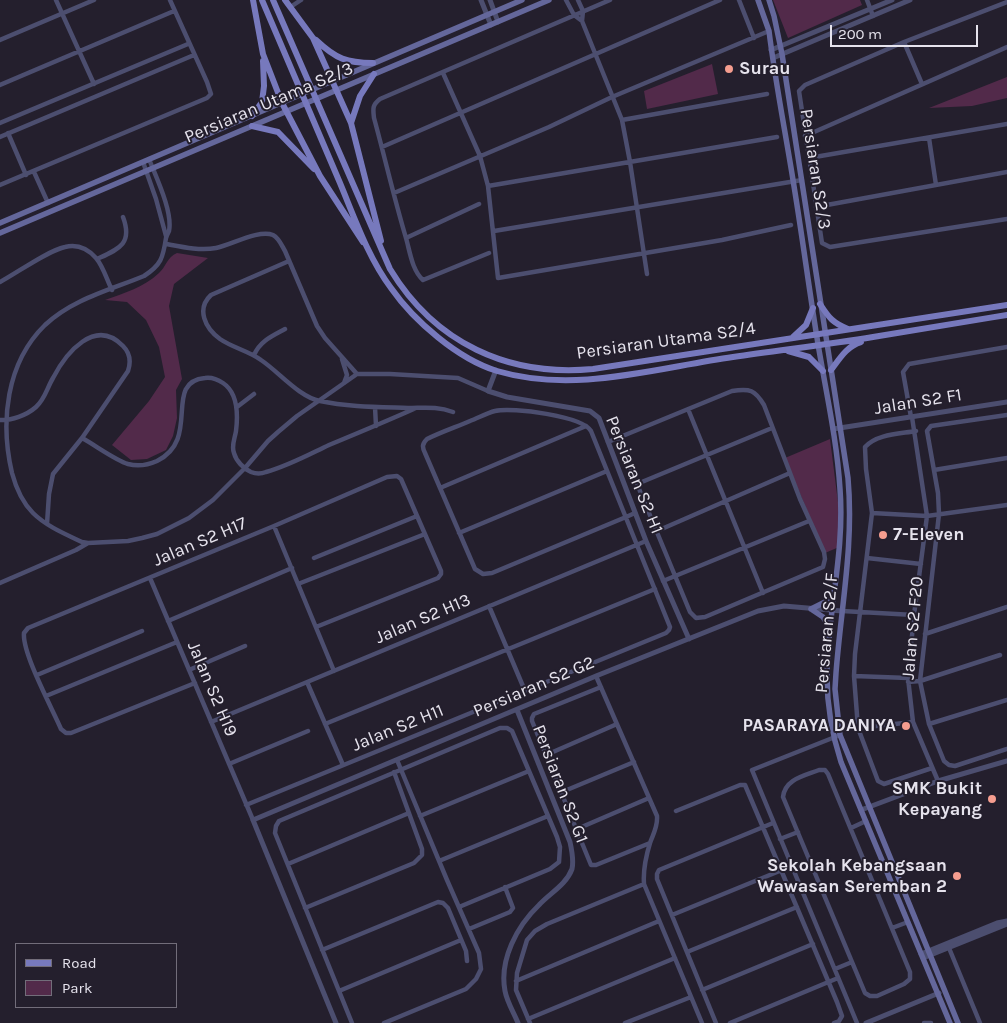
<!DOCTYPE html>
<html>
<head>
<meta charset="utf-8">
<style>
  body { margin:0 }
  #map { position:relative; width:1007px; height:1023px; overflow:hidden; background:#241f2d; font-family:Karla,sans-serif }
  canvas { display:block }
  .legend { position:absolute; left:15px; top:943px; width:162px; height:65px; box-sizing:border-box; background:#241f2d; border:1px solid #726d7a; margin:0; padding:6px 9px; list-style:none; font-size:15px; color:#e6e3ed }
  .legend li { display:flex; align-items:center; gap:10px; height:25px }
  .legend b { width:25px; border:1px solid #726d7a }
  .scale { position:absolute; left:830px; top:25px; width:148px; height:22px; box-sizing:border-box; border:2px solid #e6e3ed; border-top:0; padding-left:6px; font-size:15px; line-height:18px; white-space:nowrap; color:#e6e3ed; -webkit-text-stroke:4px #241f2d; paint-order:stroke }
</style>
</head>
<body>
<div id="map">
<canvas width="1007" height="1023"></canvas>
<ul class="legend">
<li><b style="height:6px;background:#7779bd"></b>Road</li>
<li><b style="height:14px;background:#522a4a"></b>Park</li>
</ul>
<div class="scale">200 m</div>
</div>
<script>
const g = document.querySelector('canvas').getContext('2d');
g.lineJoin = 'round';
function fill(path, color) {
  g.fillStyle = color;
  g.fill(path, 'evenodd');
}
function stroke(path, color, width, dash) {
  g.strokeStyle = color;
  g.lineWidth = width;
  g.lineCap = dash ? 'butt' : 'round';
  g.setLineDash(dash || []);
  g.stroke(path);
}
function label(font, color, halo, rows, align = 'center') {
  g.font = font + ' Karla,sans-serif';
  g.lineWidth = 4;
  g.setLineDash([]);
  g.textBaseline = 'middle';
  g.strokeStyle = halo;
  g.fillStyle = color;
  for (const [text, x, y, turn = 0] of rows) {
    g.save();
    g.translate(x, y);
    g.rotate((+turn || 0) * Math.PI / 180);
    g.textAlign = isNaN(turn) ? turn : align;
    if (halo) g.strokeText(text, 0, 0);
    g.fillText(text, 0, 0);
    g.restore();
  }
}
const green = new Path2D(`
  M773,0H860L862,5L788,38Z
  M712,64L718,94L647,109L644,91Z
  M1007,77V98L972,106L929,108Z
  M177,253L208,258L174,284L169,306L182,379L176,390L177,418L173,436L166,450L147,459L131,460L112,445L149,401L165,377L159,347L146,320L127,302L105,300C124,293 143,288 159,273C166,267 167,257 177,253Z
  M830,439L841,526L839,547L825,553L785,458Z`);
const minor = new Path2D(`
  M56,0L94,84
  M566,0L574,15L582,21L622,120L630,162L647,274
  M578,0L583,11L582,21
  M739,0L754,38
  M867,0L873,16
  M1007,2L904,42L805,85L799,91L822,243L830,247L1007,219
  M292,6L301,0
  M0,40L94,0
  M904,42L922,84
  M443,73L480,156L488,186L498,278L722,240L791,225
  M0,85L174,11
  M622,120L767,94
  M0,123L188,44
  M8,133L26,175
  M805,136L1007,47
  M0,137L194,55
  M929,138L936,185
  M382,147L720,0
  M809,158L1007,124
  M149,159C156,177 173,212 169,231C168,233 167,235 166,238C163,258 161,265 144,276C110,290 73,299 45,325C6,363 0,422 12,473C16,488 22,502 33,513C46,526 65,534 82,542L88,543L128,541L142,538L157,534L189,518L213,500L245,468L268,441L278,432L297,416L357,374H390L458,378L488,391
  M143,162L156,199L166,236
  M34,172L48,203
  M0,185L207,98L211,94L207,82L170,0
  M488,186L777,137
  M394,193L549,127L612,97L769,31
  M816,207L1007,172
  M494,231L802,180
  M406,238L479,204
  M166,244C182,247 200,251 216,248C231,245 259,229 273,235C279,238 282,246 285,251L317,326L325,338L357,374
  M489,253L423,280C412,270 410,252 406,238C394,198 385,158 374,118C373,109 372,105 380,99L610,0
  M97,259C119,249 133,244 123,217
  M289,261L211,295C196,309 205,328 220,339C233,348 249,351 261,360C279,372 299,397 320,401C348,407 379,407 408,408C424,408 437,406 453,412
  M0,282C17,273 47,251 65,247C77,244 88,249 96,258C103,266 107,280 112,290
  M254,355C260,341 272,336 285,329
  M342,359L347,375L344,383
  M237,407L254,394
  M375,407L376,426
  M688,409L763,593
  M1007,415L931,426L927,431L938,493L939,514L920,681L929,724L944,761L949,765L955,766L1007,749
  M911,417L903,372L909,364L1007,347
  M912,417L927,516L914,615L908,678L913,722L938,781
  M0,420C11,421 27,415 36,407C45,399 47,388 53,378C66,353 95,317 123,346C130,353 131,362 128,371L82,438L53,474L49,494L47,524
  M916,431C899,434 877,434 865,447L866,469L872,513L855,654L854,676L858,728L878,781L884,784L932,768
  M82,438C95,445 115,460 128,464C139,467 148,465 157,461C202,439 162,382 205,378C212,377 217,379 223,383C238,393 238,415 236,431C235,438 231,446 234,453C236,461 244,469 251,472C256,474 261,474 266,472C288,466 308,455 329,445C358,433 387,421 416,408
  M608,442L732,391C750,388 755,390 764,405L800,499L824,552L825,559L823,567L705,617L696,618L690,612L618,438
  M934,470L1007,458
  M637,484L772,428
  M440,488L586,426
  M872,513L927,516L1007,505
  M274,526L334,671
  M657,531L790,473
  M459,533L607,471
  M314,558L417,516
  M867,558L921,564
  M150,578L253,820
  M663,581L809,521
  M0,583L76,550L88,543
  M298,584L425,534
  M489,606L525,691
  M842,611L914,615
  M168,621L292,568
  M925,634L1007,607
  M189,670L245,646
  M37,675L142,631
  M596,676L657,816C658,827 653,834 650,843C646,856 643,871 644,884L702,1023
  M854,676L908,678
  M307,682L343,765
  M908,682L920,681L1000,655
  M195,683L71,733H66L61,729C52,708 22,653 24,633L28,628L274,526L387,477L397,476L401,479L441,571V574L438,578L316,627
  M601,687L534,714L532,718V721L591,865H596L650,843
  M46,696L177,642
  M211,722L646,541
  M325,724L655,589
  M929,724L1007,700
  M858,728L913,722
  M840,735L752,770L857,1023
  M546,755L617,724
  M229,764L308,731
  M819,770H825L828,774L910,972V979L904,984L877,996H870L865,993L783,797C785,779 804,776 819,770Z
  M562,792L634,762
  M246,805L666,633L669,630L670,627L591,431C582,416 513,407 495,411C487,413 478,418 470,421C456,427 441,432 427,439C422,444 422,447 425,453L475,569L483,574L492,573L626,517L635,513
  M676,811L740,785H745L837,1002L842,1016L839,1021L834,1023
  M420,816L529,771
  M851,828L866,821
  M577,829L649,798
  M780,839L798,832
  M439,861L548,816
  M288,864L409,813
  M305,908L414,863L422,855V849L394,772
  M672,915L782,870
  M892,928L908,922
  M469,929L510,912L513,908L505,887
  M949,948L980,1023
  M322,950L438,902L443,903L448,908L466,951L467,961
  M687,952L797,907
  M835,969L852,962
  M516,981L659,921
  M702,990L813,944
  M339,991L461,940
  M528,1019L675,958
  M352,1023L275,833L276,826L279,821L500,728H507L512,731L557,837L560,847L559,862L550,869L459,907
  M384,1023L466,989L476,979L481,969L479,953L447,880L397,760
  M530,1023L516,990L517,973L527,940L535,931L547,924L644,884
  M625,1023L691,997
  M716,1023L657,879V874L659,870L773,823
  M730,1023L838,978
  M924,1023H931`);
const tertiary = new Path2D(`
  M481,0L491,25
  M490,0L498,22
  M771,50L892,0
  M773,58L910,0
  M496,370L488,391L507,397L590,411L599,418L646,541L689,639
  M833,429L1007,402
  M517,710L570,842C572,851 574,860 572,869C566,885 550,893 539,905C517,926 499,960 505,991C507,1002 514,1013 518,1023
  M861,810L938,781L1007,761
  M921,954L997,923L1007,921
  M923,958L1007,924
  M336,1023L253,820L596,676L758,611L784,606L842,611
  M866,1023L939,993`);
const secondary = new Path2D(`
  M758,0L769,31C775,80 785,130 793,180C802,234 809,289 818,344C826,392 837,440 840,489C845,554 827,613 827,677C827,706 832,734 841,762L950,1023
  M769,0L774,16L782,54L848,478C854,545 841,607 836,673L835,689L840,735L958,1023
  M0,223L522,0
  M0,233L549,0
  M811,609L829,600L833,593
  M811,609L823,617L830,628`);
const primary = new Path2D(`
  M253,0L263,54L282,103L320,176L363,242
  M262,0C288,61 314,122 340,183C355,219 368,257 391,288C414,321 458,359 497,371C575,394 655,368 733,357C779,350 826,345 873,337C917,330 962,322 1007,315
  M273,0L390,269C435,343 508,377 593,369L1007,305
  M285,0L313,38L351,123L381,241
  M316,40C336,59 347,63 373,63
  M252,116L262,102L264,86L263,61
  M351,123L360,96L374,74
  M252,126L278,132L314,169
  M820,304C829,318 833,323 848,329
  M793,337L806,325L813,308
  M788,351L809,357L823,371
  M831,370C840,358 847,346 861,342`);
const markers = [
  [729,69,5,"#f59d8f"],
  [883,535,5,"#f59d8f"],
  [906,726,5,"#f59d8f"],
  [992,799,5,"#f59d8f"],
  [957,876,5,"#f59d8f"]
];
const poiNames = [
  ["Surau",739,69,"left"],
  ["7-Eleven",893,535,"left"],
  ["PASARAYA DANIYA",896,726],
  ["SMK Bukit",982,789],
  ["Kepayang",982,810],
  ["Sekolah Kebangsaan",947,866],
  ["Wawasan Seremban 2",947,887]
];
const streetNames = [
  ["Persiaran Utama S2/3",269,103,-23],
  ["Persiaran S2/3",815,169,81],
  ["Persiaran Utama S2/4",666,341,-8],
  ["Jalan S2 F1",918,402,-9],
  ["Persiaran S2 H1",634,475,68],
  ["Jalan S2 H17",200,542,-23],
  ["Jalan S2 H13",423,619,-23],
  ["Jalan S2 F20",913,628,-85],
  ["Persiaran S2/F",827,633,-85],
  ["Persiaran S2 G2",534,687,-23],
  ["Jalan S2 H19",212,689,67],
  ["Jalan S2 H11",398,728,-22],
  ["Persiaran S2 G1",560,784,69]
];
fill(green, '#522a4a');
stroke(minor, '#4c4e6f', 4.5);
stroke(tertiary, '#4c4e6f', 5);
stroke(secondary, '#64679b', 5.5);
stroke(primary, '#7779bd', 6);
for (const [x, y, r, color] of markers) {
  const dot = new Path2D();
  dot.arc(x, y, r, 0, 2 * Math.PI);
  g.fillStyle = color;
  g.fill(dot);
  stroke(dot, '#241f2d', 2);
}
label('bold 18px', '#e6e3ed', '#241f2d', poiNames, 'right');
label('18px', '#e6e3ed', '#241f2d', streetNames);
</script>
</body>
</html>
